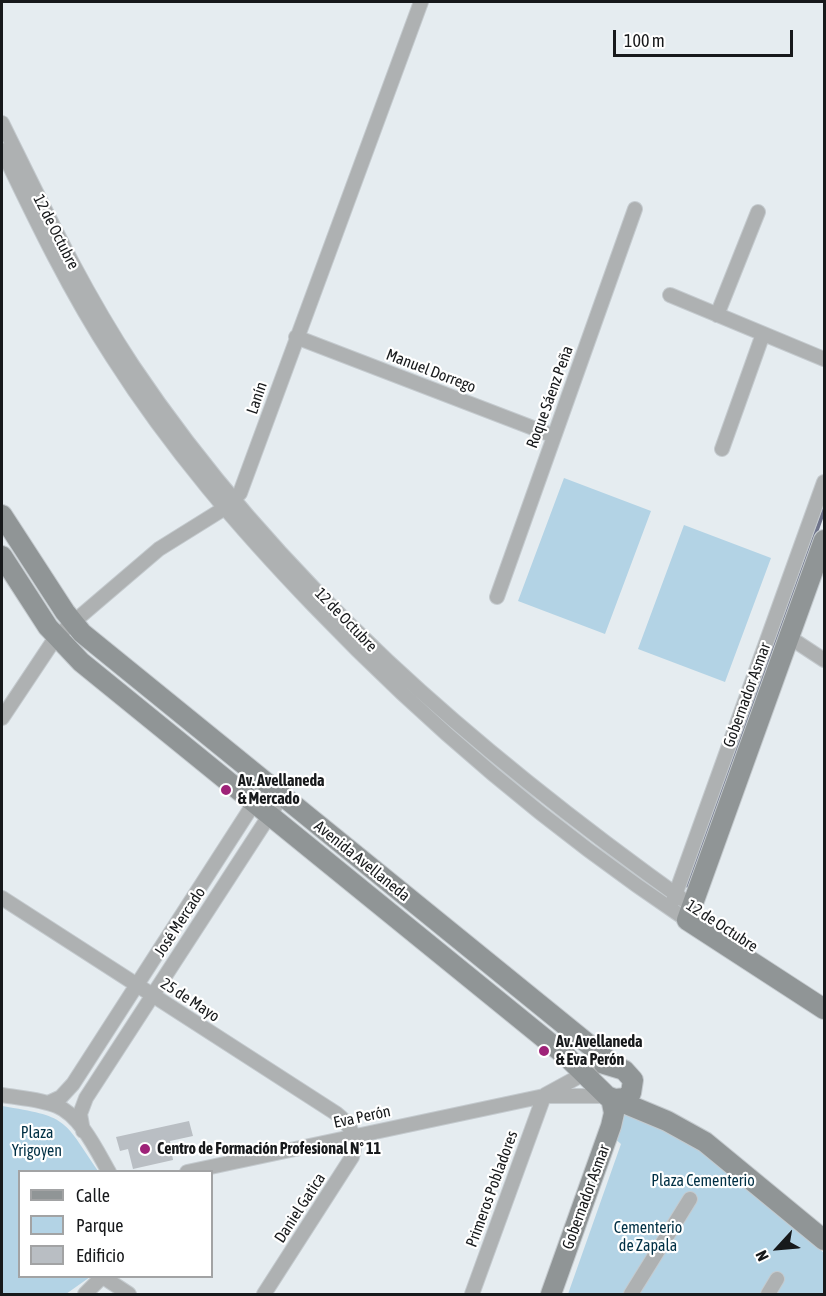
<!DOCTYPE html>
<html>
<head>
<meta charset="utf-8">
<style>
  body { margin:0 }
  #map { position:relative; width:826px; height:1296px; overflow:hidden; background:#e5ecf0; font-family:"Asap Condensed",sans-serif }
  canvas { display:block }
  .frame { position:absolute; inset:0; border:3px solid #17191b; pointer-events:none }
  .legend { position:absolute; left:18px; top:1170px; width:195px; height:108px; box-sizing:border-box; background:#fff; border:2px solid #a2a3a4; margin:0; padding:8px 10px; list-style:none; font-size:18px; color:#17191b }
  .legend li { display:flex; align-items:center; gap:12px; height:30px }
  .legend b { width:30px; border:2px solid #a2a3a4 }
  .north { position:absolute; left:748px; top:1218px; width:60px; height:60px; -webkit-text-stroke:4px #fff; paint-order:stroke; rotate:244deg; font-size:16px; font-weight:700; line-height:24px; text-align:center; color:#17191b }
  .north::after { content:''; display:block; margin:auto; width:21px; height:27px; background:#17191b; clip-path:polygon(50% 0,100% 100%,50% 72%,0 100%) }
  .scale { position:absolute; left:613px; top:30px; width:180px; height:27px; box-sizing:border-box; border:3px solid #17191b; border-top:0; padding-left:8px; font-size:18px; line-height:21px; white-space:nowrap; color:#17191b; -webkit-text-stroke:4px #fff; paint-order:stroke }
</style>
</head>
<body>
<div id="map">
<canvas width="826" height="1296"></canvas>
<div class="frame"></div>
<ul class="legend">
<li><b style="height:8px;background:#909596"></b>Calle</li>
<li><b style="height:16px;background:#b3d3e5"></b>Parque</li>
<li><b style="height:16px;background:#b9bec3"></b>Edificio</li>
</ul>
<div class="north">N</div>
<div class="scale">100 m</div>
</div>
<script>
const g = document.querySelector('canvas').getContext('2d');
g.lineJoin = 'round';
function fill(path, color) {
  g.fillStyle = color;
  g.fill(path, 'evenodd');
}
function stroke(path, color, width, dash) {
  g.strokeStyle = color;
  g.lineWidth = width;
  g.lineCap = dash ? 'butt' : 'round';
  g.setLineDash(dash || []);
  g.stroke(path);
}
function label(font, color, halo, rows, align = 'center') {
  g.font = font + ' "Asap Condensed",sans-serif';
  g.lineWidth = 4.5;
  g.setLineDash([]);
  g.textBaseline = 'middle';
  g.strokeStyle = halo;
  g.fillStyle = color;
  for (const [text, x, y, turn = 0] of rows) {
    g.save();
    g.translate(x, y);
    g.rotate((+turn || 0) * Math.PI / 180);
    g.textAlign = isNaN(turn) ? turn : align;
    if (halo) g.strokeText(text, 0, 0);
    g.fillText(text, 0, 0);
    g.restore();
  }
}
const green = new Path2D(`
  M564,478L651,511L605,634L518,601Z
  M684,525L771,558L725,682L638,649Z
  M2,1106C67,1117 62,1117 98,1171L20,1172V1276L90,1277L66,1294H2Z
  M632,1113L695,1147L824,1253V1294H568L621,1144L614,1138L622,1116Z`);
const stream = new Path2D(`
  M688,886L824,510`);
const building = new Path2D(`
  M189,1121L193,1136L170,1141L173,1160L133,1169L128,1149L120,1151L116,1137Z`);
const street = new Path2D(`
  M2,123C43,206 82,289 133,366C279,584 480,755 692,906
  M2,150C36,221 70,292 113,358C171,449 240,529 314,606C427,724 551,829 687,920
  M670,295L824,359
  M717,315L758,212
  M296,337L554,436
  M722,449L763,334
  M497,597L635,209
  M789,637L824,660
  M2,718L56,637L159,549L228,506L240,493L421,2
  M2,898L337,1114C351,1125 358,1139 352,1157L264,1294
  M673,901L824,482
  M2,1095C19,1098 40,1099 57,1106C80,1115 97,1151 109,1172
  M545,1095L600,1065
  M48,1103L61,1097L73,1084L267,783
  M83,1131L80,1114L86,1098L282,796
  M187,1172L544,1096H607
  M103,1277L129,1294
  M85,1294L103,1276
  M472,1294L544,1096
  M631,1294L690,1199
  M768,1294L777,1279`);
const secondary = new Path2D(`
  M2,515L65,612L82,633L614,1065
  M824,540L687,920L824,1009
  M2,556L48,627L81,662L566,1056L607,1096L667,1121L705,1142L824,1240
  M604,1064L624,1070L633,1080L631,1093L625,1098L616,1099
  M551,1294L611,1126L614,1113L611,1098`);
const markers = [
  [226,790,6,"#9e2278"],
  [544,1051,6,"#9e2278"],
  [145,1149,6,"#9e2278"]
];
const streetNames = [
  ["12 de Octubre",56,232,63],
  ["Manuel Dorrego",431,371,21],
  ["Roque Sáenz Peña",550,397,-70],
  ["Lanín",257,398,-71],
  ["12 de Octubre",346,620,46],
  ["Gobernador Asmar",747,695,-70],
  ["Avenida Avellaneda",362,861,39],
  ["José Mercado",180,922,-57],
  ["12 de Octubre",722,926,33],
  ["25 de Mayo",190,1000,33],
  ["Eva Perón",362,1117,-12],
  ["Primeros Pobladores",492,1189,-70],
  ["Gobernador Asmar",586,1197,-70],
  ["Daniel Gatica",300,1208,-57]
];
const poiNames = [
  ["Av. Avellaneda",238,781],
  ["& Mercado",238,799],
  ["Av. Avellaneda",556,1042],
  ["& Eva Perón",556,1060],
  ["Centro de Formación Profesional N° 11",157,1149]
];
const parkNames = [
  ["Plaza",37,1133],
  ["Yrigoyen",37,1151],
  ["Plaza Cementerio",703,1181],
  ["Cementerio",648,1228],
  ["de Zapala",648,1246]
];
fill(green, '#b3d3e5');
stroke(stream, '#6e738a', 4);
fill(building, '#b9bec3');
stroke(street, '#c4cace', 16);
stroke(secondary, '#c4cace', 22);
stroke(street, '#aeb1b2', 14);
stroke(secondary, '#909596', 20);
for (const [x, y, r, color] of markers) {
  const dot = new Path2D();
  dot.arc(x, y, r, 0, 2 * Math.PI);
  g.fillStyle = color;
  g.fill(dot);
  stroke(dot, '#fff', 2);
}
label('16px', '#17191b', '#fff', streetNames);
label('bold 16px', '#17191b', '#fff', poiNames, 'left');
label('16px', '#003045', '#fff', parkNames);
</script>
</body>
</html>
